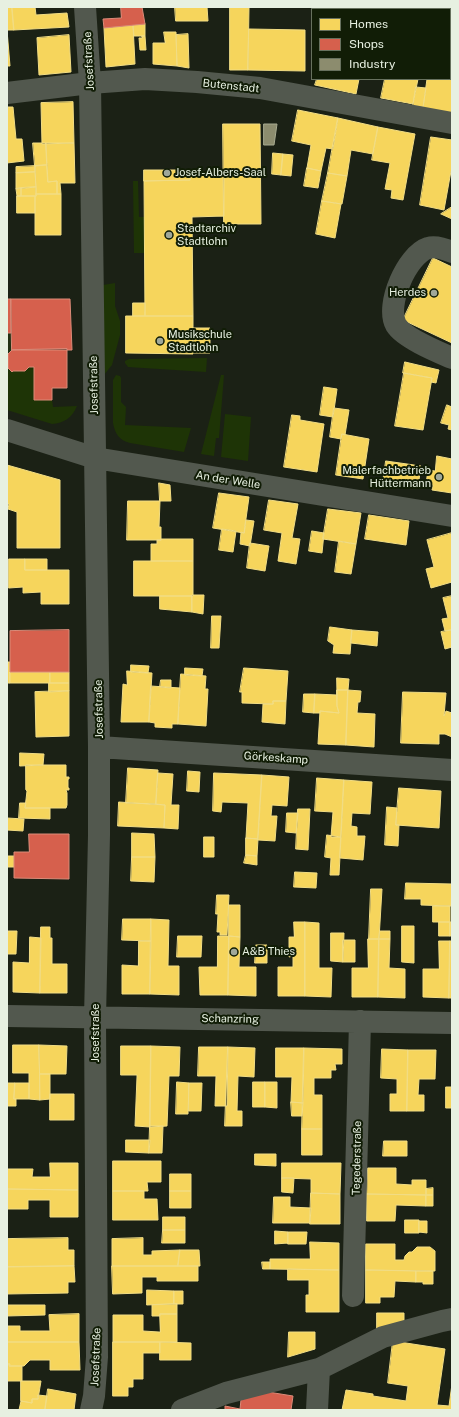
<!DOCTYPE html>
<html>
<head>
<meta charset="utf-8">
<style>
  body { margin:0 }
  #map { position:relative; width:459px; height:1417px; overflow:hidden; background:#1b2115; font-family:"Public Sans",sans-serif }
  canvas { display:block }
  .frame { position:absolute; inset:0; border:8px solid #e7f0e1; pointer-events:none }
  .legend { position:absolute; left:311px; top:8px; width:140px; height:72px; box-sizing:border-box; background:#111d06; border:1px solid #67715e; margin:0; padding:5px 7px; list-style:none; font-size:12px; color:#e7f0e1 }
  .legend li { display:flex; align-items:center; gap:8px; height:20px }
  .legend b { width:20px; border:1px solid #67715e }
</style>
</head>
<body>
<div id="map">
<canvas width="459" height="1417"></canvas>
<div class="frame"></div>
<ul class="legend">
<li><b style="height:11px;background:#f6d55c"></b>Homes</li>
<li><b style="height:11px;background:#d6604d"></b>Shops</li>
<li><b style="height:11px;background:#8c8c6e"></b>Industry</li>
</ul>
</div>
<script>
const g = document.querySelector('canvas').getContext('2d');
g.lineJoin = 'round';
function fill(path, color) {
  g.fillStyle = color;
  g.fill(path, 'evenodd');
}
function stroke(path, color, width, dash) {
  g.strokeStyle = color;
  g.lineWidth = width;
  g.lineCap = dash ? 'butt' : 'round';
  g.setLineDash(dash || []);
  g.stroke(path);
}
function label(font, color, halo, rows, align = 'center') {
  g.font = font + ' "Public Sans",sans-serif';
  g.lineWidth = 4;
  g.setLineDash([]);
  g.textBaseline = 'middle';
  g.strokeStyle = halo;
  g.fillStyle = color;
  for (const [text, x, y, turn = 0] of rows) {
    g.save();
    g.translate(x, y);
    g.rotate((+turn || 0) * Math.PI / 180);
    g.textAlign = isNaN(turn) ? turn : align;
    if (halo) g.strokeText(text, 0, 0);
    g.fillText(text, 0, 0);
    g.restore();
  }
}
const built = new Path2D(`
  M7,299H11L12,350L8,355V368H7Z`);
const green = new Path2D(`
  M133,181H138L139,217H145V253H134Z
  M115,283V306L120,321V335L112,365L104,375L103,285Z
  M207,358L206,372L128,367L125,363V361L129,359Z
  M29,367H34V400H52L53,407L77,406C72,418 64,423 52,424L7,410V368L12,372L13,371H25Z
  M116,375L120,376L121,378V402L126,407L125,425L191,428L184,452L130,443C119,440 115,434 113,423V380Z
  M221,375H224L219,438H216L214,456L201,454Z
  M225,414L251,417L248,461L221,457Z`);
const homes = new Path2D(`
  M7,7H12L14,30H7Z
  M12,7H35L36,15L67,13L69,27L14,30Z
  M175,7H207L208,21H176Z
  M230,7H249L248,70H230Z
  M352,7H379V9H352Z
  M379,7H394V9H379Z
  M403,7H442V9H412Z
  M442,7H452V20L450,19V9H442Z
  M145,24V36H134L133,25Z
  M133,25L135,64L106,67L104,28Z
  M249,29L305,30V71L248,70Z
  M7,30L10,66H7Z
  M164,32H176L177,66L153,64V43H165Z
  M188,34L189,68L177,66L176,35Z
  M69,35L71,72L39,75L37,38Z
  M142,36H145L146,50H140L139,38H142Z
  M450,66H452V113L423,108L427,79H450Z
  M317,79H359L356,94L315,85Z
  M385,79H418L413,104L381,98Z
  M416,87L426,88L423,107L413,106Z
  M73,102L74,143L42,144L41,103Z
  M7,107H13L16,139H22L24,161L7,163Z
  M298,110L338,118L333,149L326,148L321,171L307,168L311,145L292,141Z
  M338,118L378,127L373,154L351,150L347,176L328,173Z
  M223,124H260L261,224H224Z
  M378,127L415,134L403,200L391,198L392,190L385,189L390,163L372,160Z
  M431,137L452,140V172L451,171L444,210L420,205Z
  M33,143H46L47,165L35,166Z
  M46,143H74L75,183H60L61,194H57V181L48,182Z
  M273,153L283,154L281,175L272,174Z
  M283,154L293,155L291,176L281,175Z
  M47,165L48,182L57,181V194H36L35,166Z
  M35,166V172L16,173V167Z
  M307,168L321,171L318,188L304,186Z
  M144,170H191L190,180L144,181Z
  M35,172L36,187L16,189V173Z
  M328,173L347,176L342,204L322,201Z
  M190,176H224V216L192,217L193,316H145L144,181L190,180Z
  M36,187V196H21V188Z
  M21,188V196H17L16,189Z
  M36,194H61V235H35V196H36Z
  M17,196H35V213H17Z
  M322,201L341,204L335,238L316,234Z
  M452,207V219L441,214Z
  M433,258L452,267V343L403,320Z
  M133,303H145V316H133Z
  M126,316H193V354L126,353Z
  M193,328H210V353H194Z
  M405,362L439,370L436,383L431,382L432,378L403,373Z
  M404,373L432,378L423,430L395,426Z
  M324,387L337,389L333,417L320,415Z
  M447,405L452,407V430L448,429L449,425L441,423Z
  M334,408L349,410L345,435L342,434L341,439L330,437Z
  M292,415L300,416V420L324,424L317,472L284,467Z
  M342,434L369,439L363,479L336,475Z
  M437,456L452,459V493L432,490L433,485L426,484L428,470L435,471Z
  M386,461L421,466L418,487L383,482Z
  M7,465L60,480V548H17V512L8,509L9,504H7Z
  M159,483L170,485L171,501H160Z
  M219,493L249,497L244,533L213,528Z
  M269,500L298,504L292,538L300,539L296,564L278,561L282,533L264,530Z
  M128,501H160L159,527H161V540H127Z
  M328,509L361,513L356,544L323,539Z
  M369,515L409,521L406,545L365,539Z
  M246,520L254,521L250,546L240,544L241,532L244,533Z
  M222,529L236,531L233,552L219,550Z
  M312,531L324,533L322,553L309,551Z
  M452,533V582L431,588L426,569L434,567L427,540Z
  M161,539H193V561H151V544H157V540H161Z
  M339,541L356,544L351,574L335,572Z
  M250,543L269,546L265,571L247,568Z
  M9,559H25V570H69V604H41V592L23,593V587L9,588Z
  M25,559H47V570H25Z
  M134,561H193V596H134Z
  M192,595H204L203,614L192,612Z
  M160,596H192V612L160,609Z
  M452,596V630L445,631L442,619L448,618L443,598Z
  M212,616H221L219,648H211Z
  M330,627L352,630L350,654L333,653L334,645L328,641Z
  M352,630L378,632L377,646L351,643Z
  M452,630V647L445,649L441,632Z
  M7,662H10V683H7Z
  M131,665L149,666L148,673L131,672Z
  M185,668L203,669L202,676L185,675Z
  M244,668L288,671L286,701H273V704L242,703V692H240Z
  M127,671L152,673L149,722H121L123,684L127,685Z
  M10,672H50V683H10Z
  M50,672H69V683H50Z
  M181,674L206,676L205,689H208L206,726L178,724Z
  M337,678L349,679L348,690H337V695Z
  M161,680H171V688L160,687Z
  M49,683H69V691L49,692Z
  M151,686L180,688L178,724H172V728L155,727V723L149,722Z
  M337,690H348L346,745L318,744L320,711L339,713L337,706Z
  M348,690L361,691L360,702H358L357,713L375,714L374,747L346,745Z
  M69,691V736L36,737L35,692Z
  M403,692L446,693L444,716L446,711L452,713V737L445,734H439V744L401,743Z
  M304,694H315L314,713L303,712Z
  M315,694L337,695V706L339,713L320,711V713H314Z
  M273,701H286L285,724L262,722L263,704H273Z
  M20,753L44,754L43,765L20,766Z
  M26,765H66V777H69V779H68V788H69V790H66L67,793V805L66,808H25L27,791L26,790Z
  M128,768L158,770L156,804L126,803Z
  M188,771L200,772L199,792L187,791Z
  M158,773L173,774L171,805H179L178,829L164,828L165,805L156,804Z
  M214,773L262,775L258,839L246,838L248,803L222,802L221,812L213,811Z
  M262,775L289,777L287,806L272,805L271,816H277L275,841L258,840Z
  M317,778L344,780L341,837H331L333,812L315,811Z
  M344,780L372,782L370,814L352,813L351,826L357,827V836H365L363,860L340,858Z
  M399,788L441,791L439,828L396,825Z
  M119,802L165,805L164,828L118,826Z
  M20,803H26L25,808H50V819L19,818Z
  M387,807L397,808L396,825H399L398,846L385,845Z
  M298,809H310L308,850L296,849Z
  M287,813H298L296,833L286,832Z
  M7,818L24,819L23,831L7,830Z
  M132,833L154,834L155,857H132Z
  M327,835L341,837L339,875H330L331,858L325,857Z
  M204,837H214V857H204Z
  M246,838L258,839L257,856L246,855Z
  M246,855L257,856V865L244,863Z
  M7,856H15L14,867H7Z
  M132,857H155L154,882L131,881Z
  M295,872L317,873L316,888L294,887Z
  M406,883L452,884L451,906L421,905V899H405Z
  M371,889H382L379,939H369Z
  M217,895H229L227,935H220V932H217L218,914H216Z
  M229,905H240V937L229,936Z
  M433,906H450V922H433Z
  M123,919H151V941L122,940Z
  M151,919L169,920L168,966H179V995L150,994Z
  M294,922H305V996H278V967H293V956L289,957V937H294Z
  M305,922L319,923V968H332L331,997L305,996Z
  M439,922H450V936H439Z
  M450,922H452V936H450Z
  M402,926H414V963L402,962Z
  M41,927H50V938H52V964H67V993H40Z
  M7,931H17L16,954H7Z
  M380,931H390V939H379Z
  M331,933H344L343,962L331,961Z
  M178,936H202L201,957H177Z
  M218,936H229L228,995H200L199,967H217Z
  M229,936L240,937L239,967H256V996L228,995Z
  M30,937L41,938L40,993L13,992V962L29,963Z
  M368,939H379L378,997H352V968H368Z
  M379,939H390L389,968L405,969V998L378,997Z
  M343,940H355V962H343Z
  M139,941H151L150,994H122V965L138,966Z
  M439,941H450L449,998L423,997V969H439Z
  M450,941H452V998H449Z
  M256,945H267V963H255Z
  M13,1045H39L40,1100L29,1099V1073H13Z
  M39,1045L67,1046L66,1074H40Z
  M121,1046H151L150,1127L135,1126L137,1077V1075H121Z
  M151,1046L180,1047L179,1076H169L167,1126L150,1127Z
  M199,1047H228L227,1106H215L216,1076H198Z
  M228,1047L255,1048L254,1077L238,1076L237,1111H242V1126H225Z
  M276,1048H304L303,1103L291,1102L292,1077H276Z
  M304,1048L342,1049V1064H335L336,1070H331V1078H314V1095H322V1129H302Z
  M382,1049L408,1050L407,1111H390V1094H397V1079L381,1078Z
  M408,1050H436L435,1079H419L418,1095H424V1111H407Z
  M40,1074H50V1099L40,1100Z
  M177,1082L189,1083L188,1114H176Z
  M253,1082H265V1107H253Z
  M265,1082H277V1108L265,1107Z
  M7,1083H15L14,1099H16V1106H7Z
  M15,1083H29V1099H14Z
  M189,1083H202L201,1111H189Z
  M446,1087H452V1108H446Z
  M50,1094H74V1120H50Z
  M291,1102L303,1103L302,1116H292Z
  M150,1126H163L162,1153H149Z
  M302,1129H322V1155H302Z
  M126,1140H150L149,1153L126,1152Z
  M384,1141H407V1156H383Z
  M255,1154H276V1166L255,1165Z
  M113,1161H161V1182H147L148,1191H113Z
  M50,1163H78V1190L7,1189V1169H33L32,1177H50Z
  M282,1163H341L340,1194L311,1193V1179L282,1178Z
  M368,1168H396V1184L412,1185V1180H426V1195L367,1194Z
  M170,1174H191V1191H170Z
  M282,1178H294L293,1193L282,1192Z
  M433,1188V1195H426V1189Z
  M7,1189L78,1190V1217H50V1200H28V1209H7Z
  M113,1191H144V1199H157L158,1220H113Z
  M170,1191H191V1208H170Z
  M311,1193L340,1194V1224H310Z
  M367,1194L426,1195V1206L396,1205L395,1221H367Z
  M426,1195H433V1206H426Z
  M274,1197H290V1207L311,1208L310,1223H273Z
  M163,1217H185V1230H163Z
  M405,1220H419V1233H405Z
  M419,1221H427V1233L419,1232Z
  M163,1230H185V1243H162Z
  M275,1231L288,1232V1243L275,1244Z
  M288,1232H307L306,1244H288Z
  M68,1238V1250H74V1266L7,1267V1239Z
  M143,1238V1255H152V1251L180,1250L178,1266H112V1239Z
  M310,1242L339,1243V1270L270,1269V1259H310Z
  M366,1244H395V1260H404L405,1256L409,1252H412L417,1247H430L435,1251V1271L366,1270Z
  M180,1250H199L200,1266H178Z
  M262,1262H270V1269H263Z
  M74,1266L75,1282H68V1293L7,1294V1267Z
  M112,1266H198V1281H157V1277H142V1293L113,1294Z
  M288,1269L339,1270V1312H306V1295H309V1280H288Z
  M366,1270L416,1271V1282L395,1281L394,1297H380V1303H366Z
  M416,1271H433V1284H423V1282H416Z
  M147,1290L174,1291V1304L147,1305Z
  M174,1291H183V1304H174Z
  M177,1304V1314H160V1316H152V1305Z
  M7,1305H45V1315L7,1316Z
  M377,1313H404V1322L377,1330Z
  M79,1314V1342H7V1326H20V1331H50L49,1315Z
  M160,1314H177V1342H113V1315H143V1331L159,1332H160Z
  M289,1332H315V1349L288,1357Z
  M393,1341L445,1349L437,1405L449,1406L452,1384V1410H342L346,1390L373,1394V1396L406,1401L408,1386L388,1383Z
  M7,1342H79L80,1370H50V1360H30L24,1366H9L10,1364H7Z
  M113,1342H160V1353H143V1379H133V1387H128V1396H113Z
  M160,1342L191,1343V1360H160Z
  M7,1364H10L9,1366H22V1381H7Z
  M21,1381H41L38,1399H32V1403L21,1401Z
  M48,1389L76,1394L74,1410H45Z
  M38,1395L47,1396L45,1410H19L21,1401L32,1403V1399H38Z`);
const shops = new Path2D(`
  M121,7H142L145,24L104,28L103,19L121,18Z
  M7,299H11V333H7Z
  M11,299H70L72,350H12Z
  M67,349V388H52V400H34V367H29L25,371H13L12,372L8,368V354L12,350Z
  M69,630V672H10V631Z
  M29,834H69V879L14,878V852H29Z
  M268,1392L293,1396L291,1410H225V1406L240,1409L241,1400Z`);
const industry = new Path2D(`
  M264,124H277L274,145H264Z`);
const minor = new Path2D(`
  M85,7L90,83L99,747V835L95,1018L97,1357L94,1396L91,1410
  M7,93L90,83L145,79L197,82L260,88L452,123
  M452,252C445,249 435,246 428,248C407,255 385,305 396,325C404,338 438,352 452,358
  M7,430L95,458L452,516
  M99,747L452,770
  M7,1016L452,1023
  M353,1296L360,1021
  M182,1410L226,1393L319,1369L383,1337L442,1321L452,1319
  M317,1410L319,1369`);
const markers = [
  [167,173,4,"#a0a89a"],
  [169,235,4,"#a0a89a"],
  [434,293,4,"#a0a89a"],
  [160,341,4,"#a0a89a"],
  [439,477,4,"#a0a89a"],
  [234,952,4,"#a0a89a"]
];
const streetNames = [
  ["Josefstraße",89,61,-93],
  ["Butenstadt",231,86,6],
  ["Josefstraße",94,385,-91],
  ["An der Welle",228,480,9],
  ["Josefstraße",99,709,-91],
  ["Görkeskamp",276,758,4],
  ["Schanzring",230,1019,1],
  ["Josefstraße",96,1033,-90],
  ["Tegederstraße",357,1158,-89],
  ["Josefstraße",96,1357,-88]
];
const poiNames = [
  ["Josef-Albers-Saal",175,173],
  ["Stadtarchiv",177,229],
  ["Stadtlohn",177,242],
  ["Herdes",426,293,"right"],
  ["Musikschule",168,335],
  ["Stadtlohn",168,348],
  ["Malerfachbetrieb",431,471,"right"],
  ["Hüttermann",431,484,"right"],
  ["A&B Thies",242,952]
];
fill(built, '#213013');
fill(green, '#1e3406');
fill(homes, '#f6d55c');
stroke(homes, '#f2dd84', 1);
fill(shops, '#d6604d');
stroke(shops, '#db8b79', 1);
fill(industry, '#8c8c6e');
stroke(industry, '#a7aa90', 1);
stroke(minor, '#52584e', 22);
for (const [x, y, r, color] of markers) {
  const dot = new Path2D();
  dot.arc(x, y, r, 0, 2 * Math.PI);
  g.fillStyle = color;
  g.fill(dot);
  stroke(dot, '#111d06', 1.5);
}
label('11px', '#e7f0e1', '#111d06', streetNames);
label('11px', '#e7f0e1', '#111d06', poiNames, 'left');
</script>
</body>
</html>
